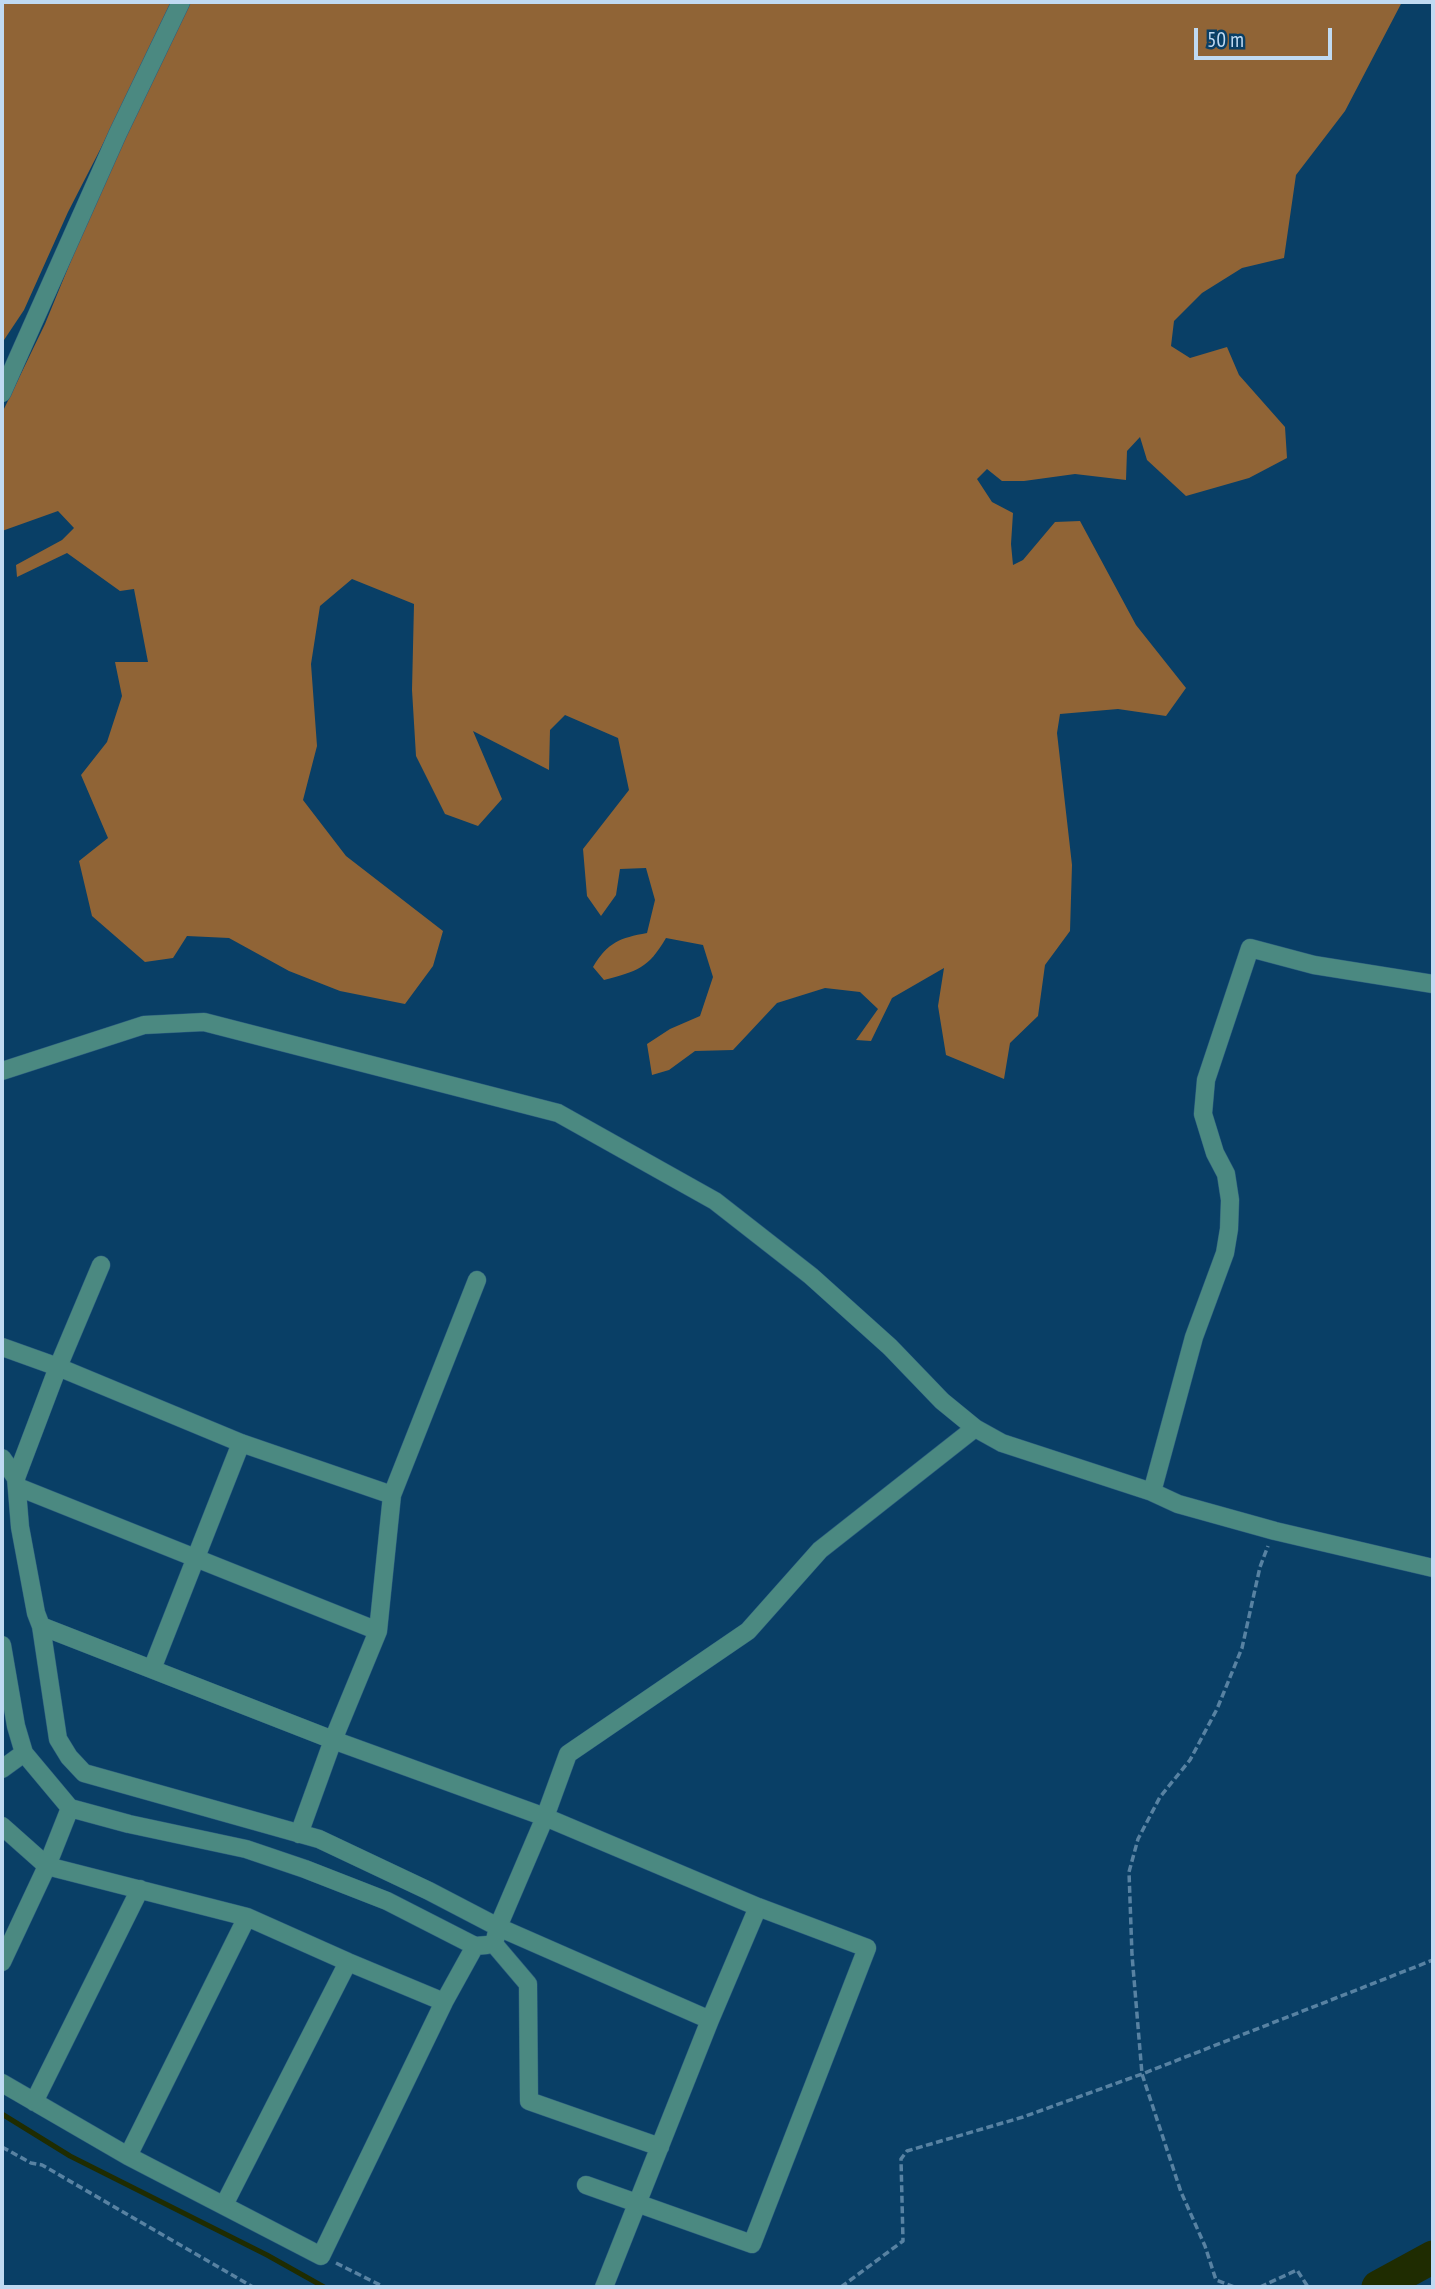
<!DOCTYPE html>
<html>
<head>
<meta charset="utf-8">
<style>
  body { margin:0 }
  #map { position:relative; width:1435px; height:2289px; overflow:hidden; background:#093f66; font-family:"PT Sans Narrow",sans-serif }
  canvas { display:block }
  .frame { position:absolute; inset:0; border:4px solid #c0daf2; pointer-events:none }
  .scale { position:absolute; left:1194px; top:28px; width:138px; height:32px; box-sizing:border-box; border:4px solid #c0daf2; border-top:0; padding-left:9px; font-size:21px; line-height:24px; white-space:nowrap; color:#c0daf2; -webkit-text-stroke:5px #093f66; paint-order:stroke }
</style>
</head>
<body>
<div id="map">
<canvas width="1435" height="2289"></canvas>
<div class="frame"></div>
<div class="scale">50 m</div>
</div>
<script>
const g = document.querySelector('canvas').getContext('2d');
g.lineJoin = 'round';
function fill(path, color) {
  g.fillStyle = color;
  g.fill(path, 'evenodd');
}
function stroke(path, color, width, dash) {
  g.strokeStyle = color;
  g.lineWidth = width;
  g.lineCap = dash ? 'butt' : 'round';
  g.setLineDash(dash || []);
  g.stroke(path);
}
const forest = new Path2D(`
  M2,2H1402L1345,111L1296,175L1284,258L1242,268L1202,293L1174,321L1171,346L1190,358L1227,347L1239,375L1285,427L1287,458L1249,478L1186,496L1147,460L1140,437L1127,451L1126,480L1075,474L1024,481H1002L987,469L977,479L992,502L1013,513L1011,544L1013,565L1023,560L1055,522L1080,521L1136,625L1186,688L1166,716L1118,709L1060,714L1057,733L1072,865L1070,931L1045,965L1038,1016L1010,1043L1004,1079L946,1055L938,1006L944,968L892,998L871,1041L856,1040L878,1009L860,992L825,988L777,1003L733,1050L695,1051L669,1070L652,1075L647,1044L670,1029L700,1016L713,977L703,945L666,938C648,969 637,971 604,980L593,967C608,942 620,938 647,933L655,900L646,868L620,869L616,895L601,916L587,896L583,849L629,790L618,738L565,715L550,730L549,770L473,731L502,799L478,826L445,814L416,756L412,690L414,604L352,579L320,606L311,664L317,746L303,800L346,856L443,931L433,966L405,1004L340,991L289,971L229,938L187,936L173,958L145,962L92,916L79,861L108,838L81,775L107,742L122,696L115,662H148L134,589L120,591L67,553L17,577L16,565L62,540L74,528L58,511L2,531V413L45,324L99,192L122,107L68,212L24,310L2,343Z`);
const stream = new Path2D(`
  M2,2114L70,2156L267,2255L324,2287`);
const river = new Path2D(`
  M1378,2287L1433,2257`);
const path = new Path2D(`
  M2,2147L31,2163L42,2165L253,2287
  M336,2263L384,2287
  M841,2287L903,2241L901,2159L907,2151L1023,2117L1142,2074L1433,1960
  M1234,2287L1216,2280L1205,2246L1181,2192L1142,2074L1132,1955L1129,1872L1138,1839L1160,1797L1190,1760L1217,1709L1242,1648L1260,1567L1268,1546
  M1260,2287L1297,2270L1308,2287`);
const minor = new Path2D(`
  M2,393L118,133L181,2
  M2,1071L144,1025L204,1022L558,1113L715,1201L811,1276L890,1347L942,1401L975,1428L1002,1443L1152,1492L1178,1504L1275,1531L1433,1568
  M2,1347L58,1367L241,1443L392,1495
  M2,1458L16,1478L20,1527L36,1613L41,1626L58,1739L69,1757L84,1773L319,1839L429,1891L498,1927L710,2020
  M16,1478L58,1367L101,1265
  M18,1487L378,1631
  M1152,1492L1194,1337L1225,1253L1229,1229L1230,1200L1226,1174L1215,1153L1203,1114L1206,1080L1250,948L1314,965L1433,984
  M41,1626L333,1740L545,1817L758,1907L867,1948L752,2244L586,2185
  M2,1645L16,1726L24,1753L70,1808L129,1824L246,1849L305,1869L387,1901L475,1946L487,1945
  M152,1669L241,1443
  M2,1769L24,1753
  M2,1826L47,1866L247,1917L348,1962L444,2002
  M299,1834L333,1740L378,1631L392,1495L477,1280
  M494,1944L498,1927L545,1817L568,1754L748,1631L820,1550L975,1428
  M494,1944L528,1984L529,2101L660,2147
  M2,1962L47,1866L70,1808
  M2,2083L128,2156L321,2256L444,2002L475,1946
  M34,2102L140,1889
  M128,2156L247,1917
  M224,2205L348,1962
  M604,2287L710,2020L758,1907`);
fill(forest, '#906436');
stroke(stream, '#1f2c01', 5);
stroke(river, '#1f2c01', 33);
stroke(minor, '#2a5b7f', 19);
stroke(path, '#5882a2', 3.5, [7, 3.5]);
stroke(minor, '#4b8981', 18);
</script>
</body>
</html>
